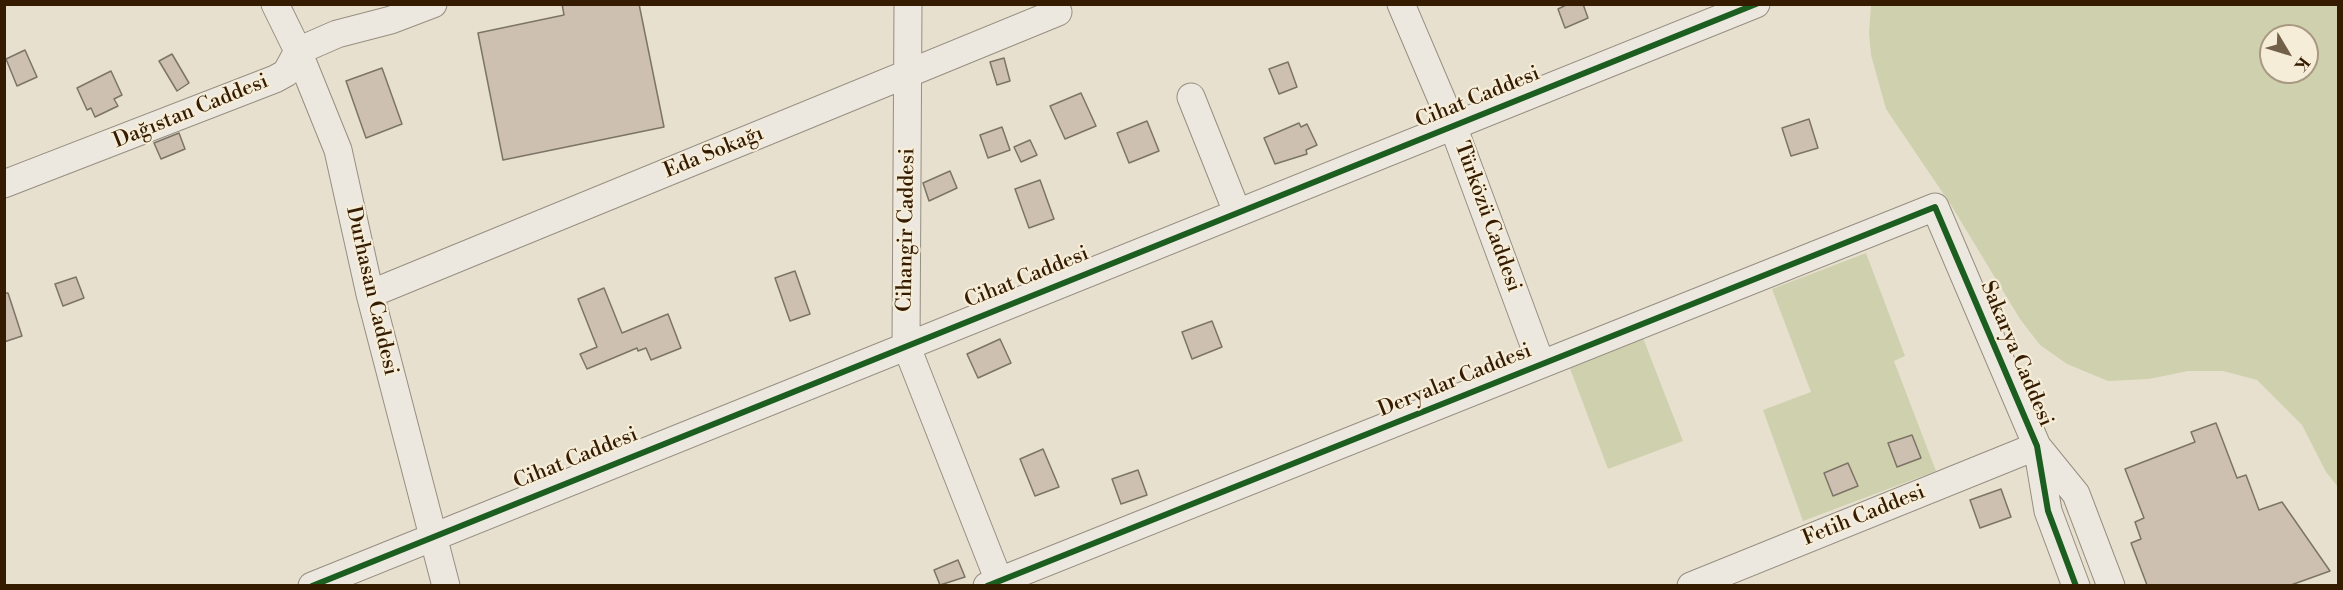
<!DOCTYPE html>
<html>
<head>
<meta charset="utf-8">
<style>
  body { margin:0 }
  #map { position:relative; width:2343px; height:590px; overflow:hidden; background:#e7e0cf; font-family:"Libre Bodoni",serif }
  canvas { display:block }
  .frame { position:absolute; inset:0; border:6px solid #351b00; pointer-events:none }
  .north { position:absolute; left:2259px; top:24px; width:60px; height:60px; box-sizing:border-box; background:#f6edd9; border:2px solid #a99982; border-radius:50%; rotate:128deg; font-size:16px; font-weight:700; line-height:24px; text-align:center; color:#351b00 }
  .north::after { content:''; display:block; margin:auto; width:21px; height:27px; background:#736048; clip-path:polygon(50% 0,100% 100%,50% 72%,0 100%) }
</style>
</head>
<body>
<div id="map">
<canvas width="2343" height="590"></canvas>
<div class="frame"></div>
<div class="north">K</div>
</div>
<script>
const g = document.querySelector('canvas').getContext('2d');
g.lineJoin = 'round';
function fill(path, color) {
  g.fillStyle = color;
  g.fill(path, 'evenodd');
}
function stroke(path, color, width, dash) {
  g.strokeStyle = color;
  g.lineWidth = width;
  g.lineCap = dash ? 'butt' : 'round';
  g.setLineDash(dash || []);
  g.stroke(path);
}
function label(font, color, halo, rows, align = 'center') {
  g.font = font + ' "Libre Bodoni",serif';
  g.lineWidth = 4.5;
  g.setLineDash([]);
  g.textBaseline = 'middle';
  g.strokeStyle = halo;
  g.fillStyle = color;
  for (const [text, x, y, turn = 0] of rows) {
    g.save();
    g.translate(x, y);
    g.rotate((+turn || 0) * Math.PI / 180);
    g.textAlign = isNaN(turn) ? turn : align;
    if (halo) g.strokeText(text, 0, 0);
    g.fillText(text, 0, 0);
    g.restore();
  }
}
const green = new Path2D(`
  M1871,5H2338V487L2326,472L2302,425L2257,380L2223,371H2188L2149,379L2108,381L2067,364L2040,345L2020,319L1951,205L1886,109L1871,55L1869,33ZM2271,36H2307V72H2271Z
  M1866,253L1905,356L1894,361L1936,471L1803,521L1763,410L1811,392L1772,289Z
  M1643,338L1683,441L1608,469L1569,366Z`);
const building = new Path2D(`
  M562,4H639L664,127L503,160L478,33L564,15Z
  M1568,4H1583L1588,18L1565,28L1558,9Z
  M25,50L37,77L17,86L6,59Z
  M172,54L189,83L177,91L159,61Z
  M1004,58L1010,81L997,85L990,62Z
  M1288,62L1297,87L1279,94L1269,69Z
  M382,68L402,124L366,138L346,81Z
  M111,71L122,95L114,99L118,106L95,117L91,108L87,110L77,88Z
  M1081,93L1096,126L1065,139L1050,106Z
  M1809,119L1818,148L1791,156L1782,128Z
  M1147,121L1159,151L1129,163L1117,133Z
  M1299,123L1301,127L1307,124L1317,145L1306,150L1307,154L1275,164L1264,138Z
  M1002,127L1010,150L988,158L980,135Z
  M179,133L185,149L161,159L154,143Z
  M1030,140L1037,155L1021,162L1014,147Z
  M950,171L957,188L929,201L923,183Z
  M1040,180L1054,219L1029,228L1015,189Z
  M795,271L810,314L790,321L775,278Z
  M76,277L84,298L63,306L55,284Z
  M604,288L622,333L668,314L681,348L651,360L646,348L638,351L637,348L587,369L580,354L597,347L578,299Z
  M4,293H8L22,336L4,342Z
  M1212,321L1222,347L1192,359L1182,332Z
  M1000,339L1011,363L978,378L967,354Z
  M2216,423L2237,478L2246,475L2259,510L2282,502L2330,571L2291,585H2147L2131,543L2141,539L2135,522L2144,518L2125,469L2195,442L2191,432Z
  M1912,435L1921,458L1897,467L1888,443Z
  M1043,449L1059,487L1035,496L1020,459Z
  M1848,463L1858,486L1833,496L1824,473Z
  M1138,470L1147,495L1121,504L1112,479Z
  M2001,489L2011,517L1980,528L1970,500Z
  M958,560L965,577L940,585L934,570Z`);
const minor = new Path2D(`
  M275,4L298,51L338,150L370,294L446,586
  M908,4L906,345L999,581
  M1401,4L1453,126L1541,364
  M1191,97L1237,212
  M4,184L275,79L286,73L298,51L337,34L391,20L433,4
  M370,294L1058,12
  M2037,446L2076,494L2111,586
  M312,586L1756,4
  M987,586L1935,207L2037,446L2048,511L2076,586
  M1691,586L2037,446`);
const cycleway = new Path2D(`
  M312,586L1756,4
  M987,586L1935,207L2037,446L2048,511L2076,586`);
const streetNames = [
  ["Cihat Caddesi",1478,98,-22],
  ["Dağıstan Caddesi",191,112,-22],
  ["Eda Sokağı",714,153,-22],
  ["Türközü Caddesi",1487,217,70],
  ["Cihangir Caddesi",907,230,-89],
  ["Cihat Caddesi",1027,278,-22],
  ["Durhasan Caddesi",371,291,77],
  ["Sakarya Caddesi",2016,354,67],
  ["Deryalar Caddesi",1455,381,-22],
  ["Cihat Caddesi",576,459,-22],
  ["Fetih Caddesi",1864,516,-22]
];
fill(green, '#cfd1ae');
fill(building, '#cdc0b1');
stroke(building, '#7c7466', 1.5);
stroke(minor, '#968e81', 29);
stroke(minor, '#ece8df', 27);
stroke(cycleway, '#1b5e20', 6);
label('21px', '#351b00', '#f6edd9', streetNames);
</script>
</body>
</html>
